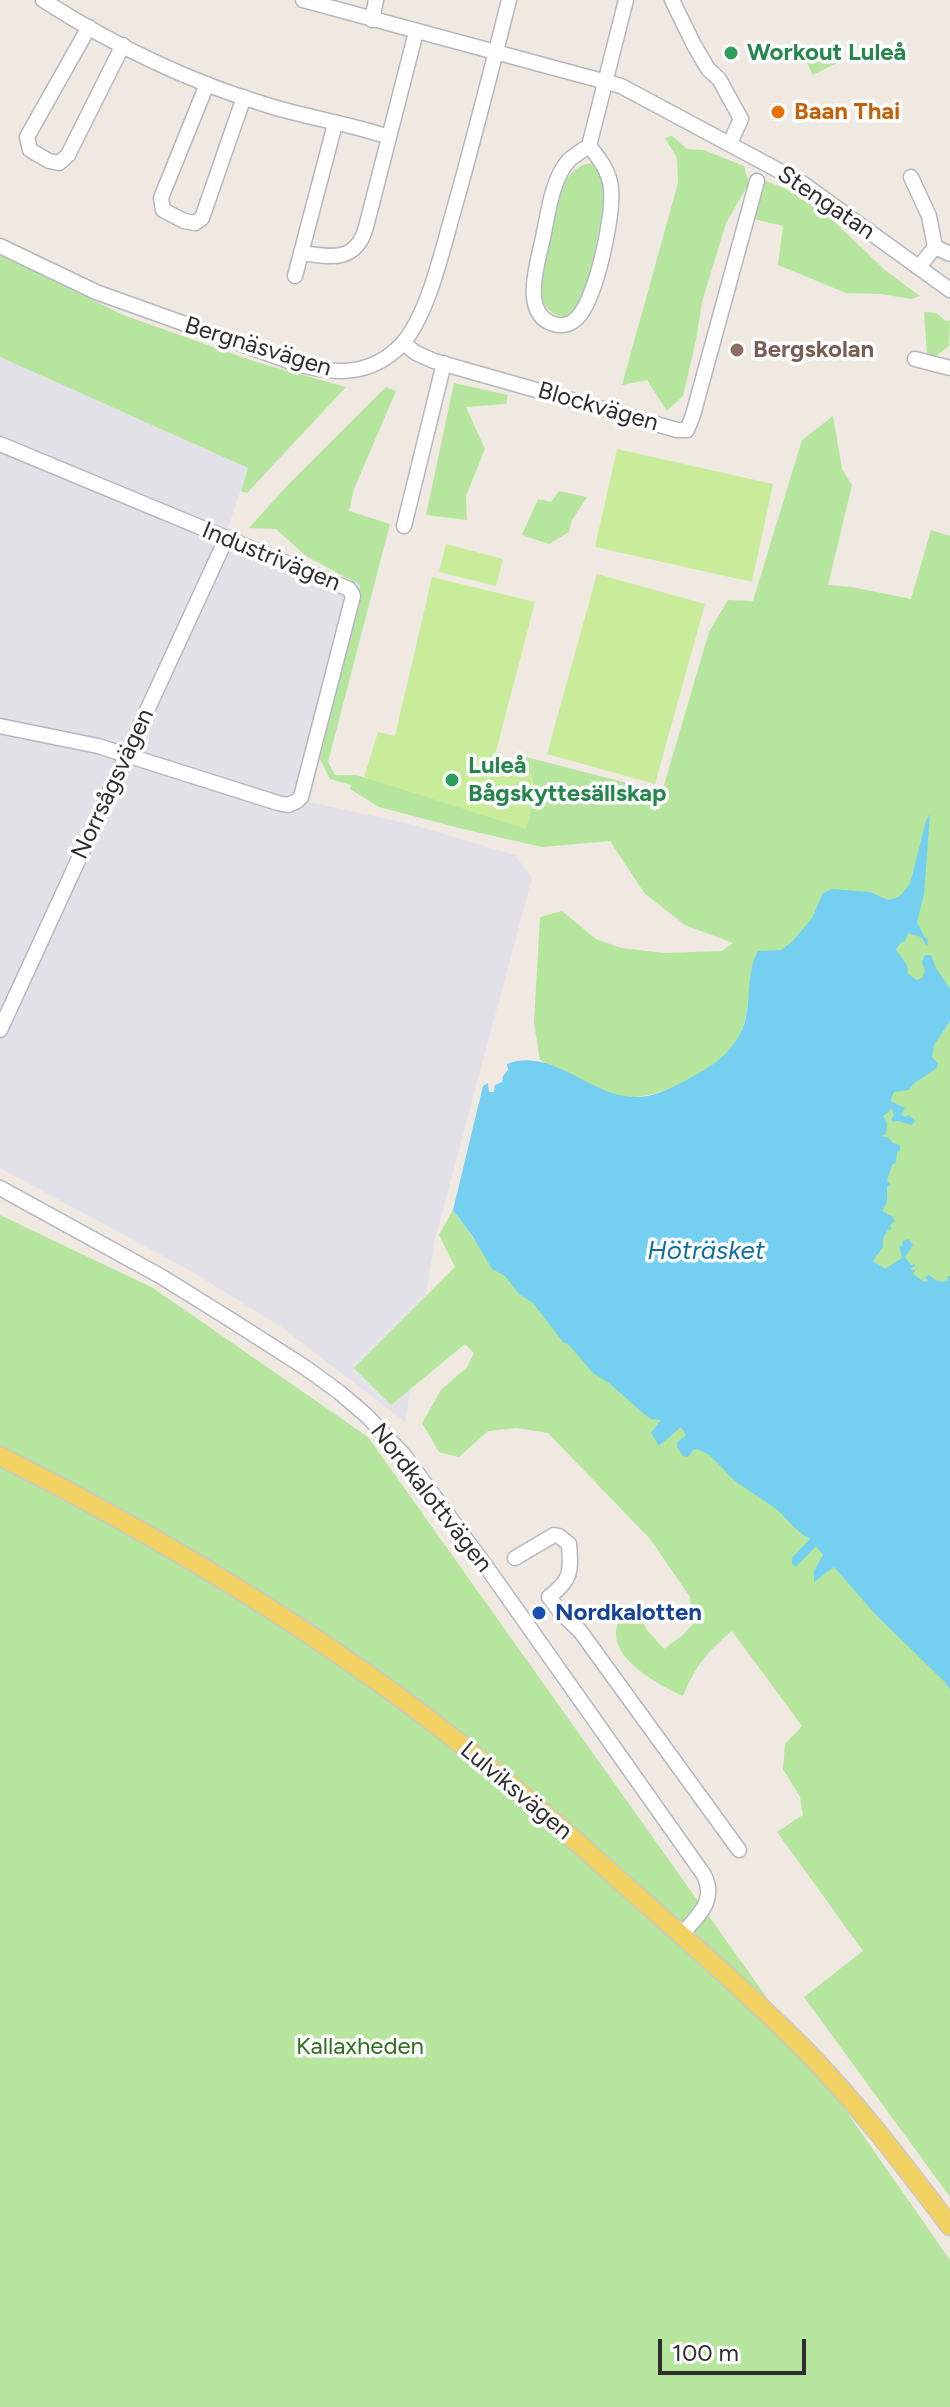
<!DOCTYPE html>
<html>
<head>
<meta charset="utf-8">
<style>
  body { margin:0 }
  #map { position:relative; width:950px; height:2407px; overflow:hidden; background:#efe9e1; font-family:Figtree,sans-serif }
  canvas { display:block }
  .scale { position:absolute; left:658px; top:2339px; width:148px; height:36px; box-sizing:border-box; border:4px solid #2e2e2e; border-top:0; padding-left:10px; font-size:24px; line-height:28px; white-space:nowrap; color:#2e2e2e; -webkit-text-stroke:6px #fff; paint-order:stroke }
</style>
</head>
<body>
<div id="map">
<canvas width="950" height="2407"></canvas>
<div class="scale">100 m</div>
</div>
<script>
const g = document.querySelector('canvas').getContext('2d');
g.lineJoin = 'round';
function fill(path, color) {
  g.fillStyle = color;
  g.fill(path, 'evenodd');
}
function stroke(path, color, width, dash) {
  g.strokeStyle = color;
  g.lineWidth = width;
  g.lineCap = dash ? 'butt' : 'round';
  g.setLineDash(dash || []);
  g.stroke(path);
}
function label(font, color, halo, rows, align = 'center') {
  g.font = font + ' Figtree,sans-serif';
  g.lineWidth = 7;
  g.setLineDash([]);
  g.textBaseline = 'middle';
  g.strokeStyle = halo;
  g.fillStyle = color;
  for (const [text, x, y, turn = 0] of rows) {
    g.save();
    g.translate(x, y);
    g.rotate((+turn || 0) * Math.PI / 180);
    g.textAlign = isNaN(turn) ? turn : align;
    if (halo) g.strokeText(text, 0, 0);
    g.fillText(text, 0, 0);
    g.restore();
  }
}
const industrial = new Path2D(`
  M0,357L248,468L226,534L360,584L310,802L410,824L515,855L532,878L435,1239L405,1422L280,1326L189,1270L0,1168Z`);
const green = new Path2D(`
  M832,52L837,63L813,75L807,63Z
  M672,136L687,149L704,150L744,166L749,183L726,223L702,302L696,340L683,396L667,411L647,380L622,385L678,183L677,158L665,138Z
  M591,163C597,168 603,174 604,182C606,202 588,300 574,313C570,317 562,318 557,315C550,312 542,305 541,298C537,275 548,242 553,219C559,196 564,167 591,163Z
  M761,179L791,191L823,211L886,271L920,296L911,299L881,294L846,293L778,265L783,226L754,219Z
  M0,254L123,315L256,362L346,387L247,493L241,491L248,468L0,357Z
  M924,312L936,313L946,321L950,320L949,346L936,356L927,355Z
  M454,383L508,395L506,404L466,407L485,449L466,496L467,520L426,515Z
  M386,387L396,391L354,489L349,511L390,524L328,762L335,775H356L380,782L394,737L519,769L522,756L662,792L709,632L728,600L753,601L802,440L833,416L842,469L852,485L828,585L852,587L911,599L931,530L950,536V2197L804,1997L863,1951L777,1832L803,1815L800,1797L783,1769L785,1744L802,1726L732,1631C707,1652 696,1665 683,1696C661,1686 617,1663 616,1635C615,1628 620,1618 622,1611L635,1609L647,1630L664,1649L683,1635L693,1624L690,1597L651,1540L548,1433L517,1428L488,1431L459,1457L439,1452L422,1423L441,1390L467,1367L474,1353L465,1344L391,1405L354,1368L455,1267L439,1235L453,1210L478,1245L795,1026L749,994C747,1009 746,1022 739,1036C722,1069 655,1104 618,1096C591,1089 565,1072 540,1060L534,1023L540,917L562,911L596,939L621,948L664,953L722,951L733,943L685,925L645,894L610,841L542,847L463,829L379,807L350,789L351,785L330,779L320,759L360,585L306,556L276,529L249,528L285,488Z
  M559,491L587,497L572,520L569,532L549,544L522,535L538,499L551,502Z
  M0,1215L153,1288L368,1437L782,2019L950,2260V2407H0Z`);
const pitch = new Path2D(`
  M617,449L773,484L752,582L595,547Z
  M446,544L503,559L496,586L439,572Z
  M597,574L705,604L655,784L547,754Z
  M432,577L535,602L493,763L531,773L536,791L526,829L364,777L378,732L395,736Z`);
const water = new Path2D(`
  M930,814L924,894L917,922L925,938L928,939L927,946L921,937L908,933L905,941L900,943L896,950L907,965L908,974L917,980L922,978L925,971L922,962L925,955H931L936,968L950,989V1021L934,1045L932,1057L938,1064L937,1068L913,1084L909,1090L894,1092L890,1101L905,1108L901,1114L904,1117L909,1115L915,1121L912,1125L898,1121L894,1122L891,1120L894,1115L891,1107L889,1112L883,1116L887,1123L886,1134L880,1136L889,1138L893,1143L900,1145V1150L897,1153L896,1162L892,1165L887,1180L891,1185L887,1187V1202L882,1211L893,1217L895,1221L890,1225L892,1229L888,1230L883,1238V1247L873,1261L885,1269L902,1258L899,1246H902L903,1241L908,1239L913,1245L905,1257L911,1265L915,1264V1266L910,1269L916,1271L912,1273L924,1282L928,1281L925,1277L929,1275L937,1281L945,1282L948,1280L947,1276H950V1690L945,1682L877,1616L834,1567L814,1582V1571L823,1555L816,1546L796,1567L792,1564V1558L810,1539C796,1532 788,1519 776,1509C762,1498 747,1490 734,1480C721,1469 712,1451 694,1449L688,1457L683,1456L677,1447V1443L686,1435L681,1427L659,1446L651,1433L661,1420L651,1419L644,1414L609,1383L593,1373L569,1345L563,1342L533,1303L519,1294L505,1276L492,1269L473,1237L453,1210L483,1086L488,1083L489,1092H494L495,1085L502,1082L503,1076L508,1070L507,1064C552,1047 588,1095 633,1097C651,1098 669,1089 685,1081C705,1070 725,1059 737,1039C755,1013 743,978 758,951L781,950L792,942L812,918L823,893L832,889L870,892L888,900L899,897L910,884L926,821Z`);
const minor = new Path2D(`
  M43,0C112,45 192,83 270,106C309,118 351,124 389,137
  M303,0L621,86L802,183L950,290
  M672,0L694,45L708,69L719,79L741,119L730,143
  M372,20L376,0
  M89,27L27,137L30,150L49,161L59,163L68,155L123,45
  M207,84L161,198L163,210L184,221L195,223L202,218L244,97
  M589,146C583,150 575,155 569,160C551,180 548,216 542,242C537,265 521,315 554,324C562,327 571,324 577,318C596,300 614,215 611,189C610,172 599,158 589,146L626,0
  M911,177L929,216L935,247L919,267
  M0,246L96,292L294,363C333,375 371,377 402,344C428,315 442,251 453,213C473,143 491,71 509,0
  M935,247L950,254
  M301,253C331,257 356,263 366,227L416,32
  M295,276L335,124
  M403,343L416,353L434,361L677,430H687L693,415L757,181
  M915,359L950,368
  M0,444L349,589L353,596L301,797L297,801L288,805L278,803L98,746L0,726
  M404,526L444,363
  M0,1030L226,539
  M0,1188L162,1277L231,1320L306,1368L339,1392L367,1416L403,1454L490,1572L704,1875C717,1901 698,1916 681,1935
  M515,1558L554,1535L559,1536L569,1544C571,1572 572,1579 549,1597L561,1613L580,1631L739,1850`);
const major = new Path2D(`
  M0,1456C131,1522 258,1596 377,1681C465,1743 546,1814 626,1886C686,1939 747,1992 804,2049C858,2104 904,2165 950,2226`);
const markers = [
  [731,53,8,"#2e9e5b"],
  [778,112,8,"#e8710a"],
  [737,350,8,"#8d6e63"],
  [452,780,8,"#2e9e5b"],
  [539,1613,8,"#1a4fb4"]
];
const leisureNames = [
  ["Workout Luleå",747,53],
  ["Luleå",468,766],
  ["Bågskyttesällskap",468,794]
];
const foodNames = [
  ["Baan Thai",794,112]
];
const streetNames = [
  ["Stengatan",826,203,34],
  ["Bergnäsvägen",258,347,17],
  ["Blockvägen",598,407,16],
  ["Industrivägen",271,557,22],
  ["Norrsågsvägen",113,784,-65],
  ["Nordkalottvägen",431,1498,52],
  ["Lulviksvägen",516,1791,40]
];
const educationNames = [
  ["Bergskolan",753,350]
];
const transitNames = [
  ["Nordkalotten",555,1613]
];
const parkNames = [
  ["Kallaxheden",360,2047]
];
const waterNames = [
  ["Höträsket",706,1251]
];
fill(industrial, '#e3e1e8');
fill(green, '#b6e59e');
fill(pitch, '#c9ec9a');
fill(water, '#75cff0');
stroke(minor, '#b4b7c1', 17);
stroke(major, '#c9c9c9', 21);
stroke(minor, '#fff', 14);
stroke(major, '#f2d163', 18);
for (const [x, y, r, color] of markers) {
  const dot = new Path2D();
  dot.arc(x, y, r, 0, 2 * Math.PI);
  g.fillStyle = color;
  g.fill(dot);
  stroke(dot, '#fff', 3);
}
label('bold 24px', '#27864d', '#fff', leisureNames, 'left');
label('bold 24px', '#c56008', '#fff', foodNames, 'left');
label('24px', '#2e2e2e', '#fff', streetNames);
label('bold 24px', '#785e54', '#fff', educationNames, 'left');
label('bold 24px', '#164399', '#fff', transitNames, 'left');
label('24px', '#2c6e1b', '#fff', parkNames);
label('italic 26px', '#0d6fa3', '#fff', waterNames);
</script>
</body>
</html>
